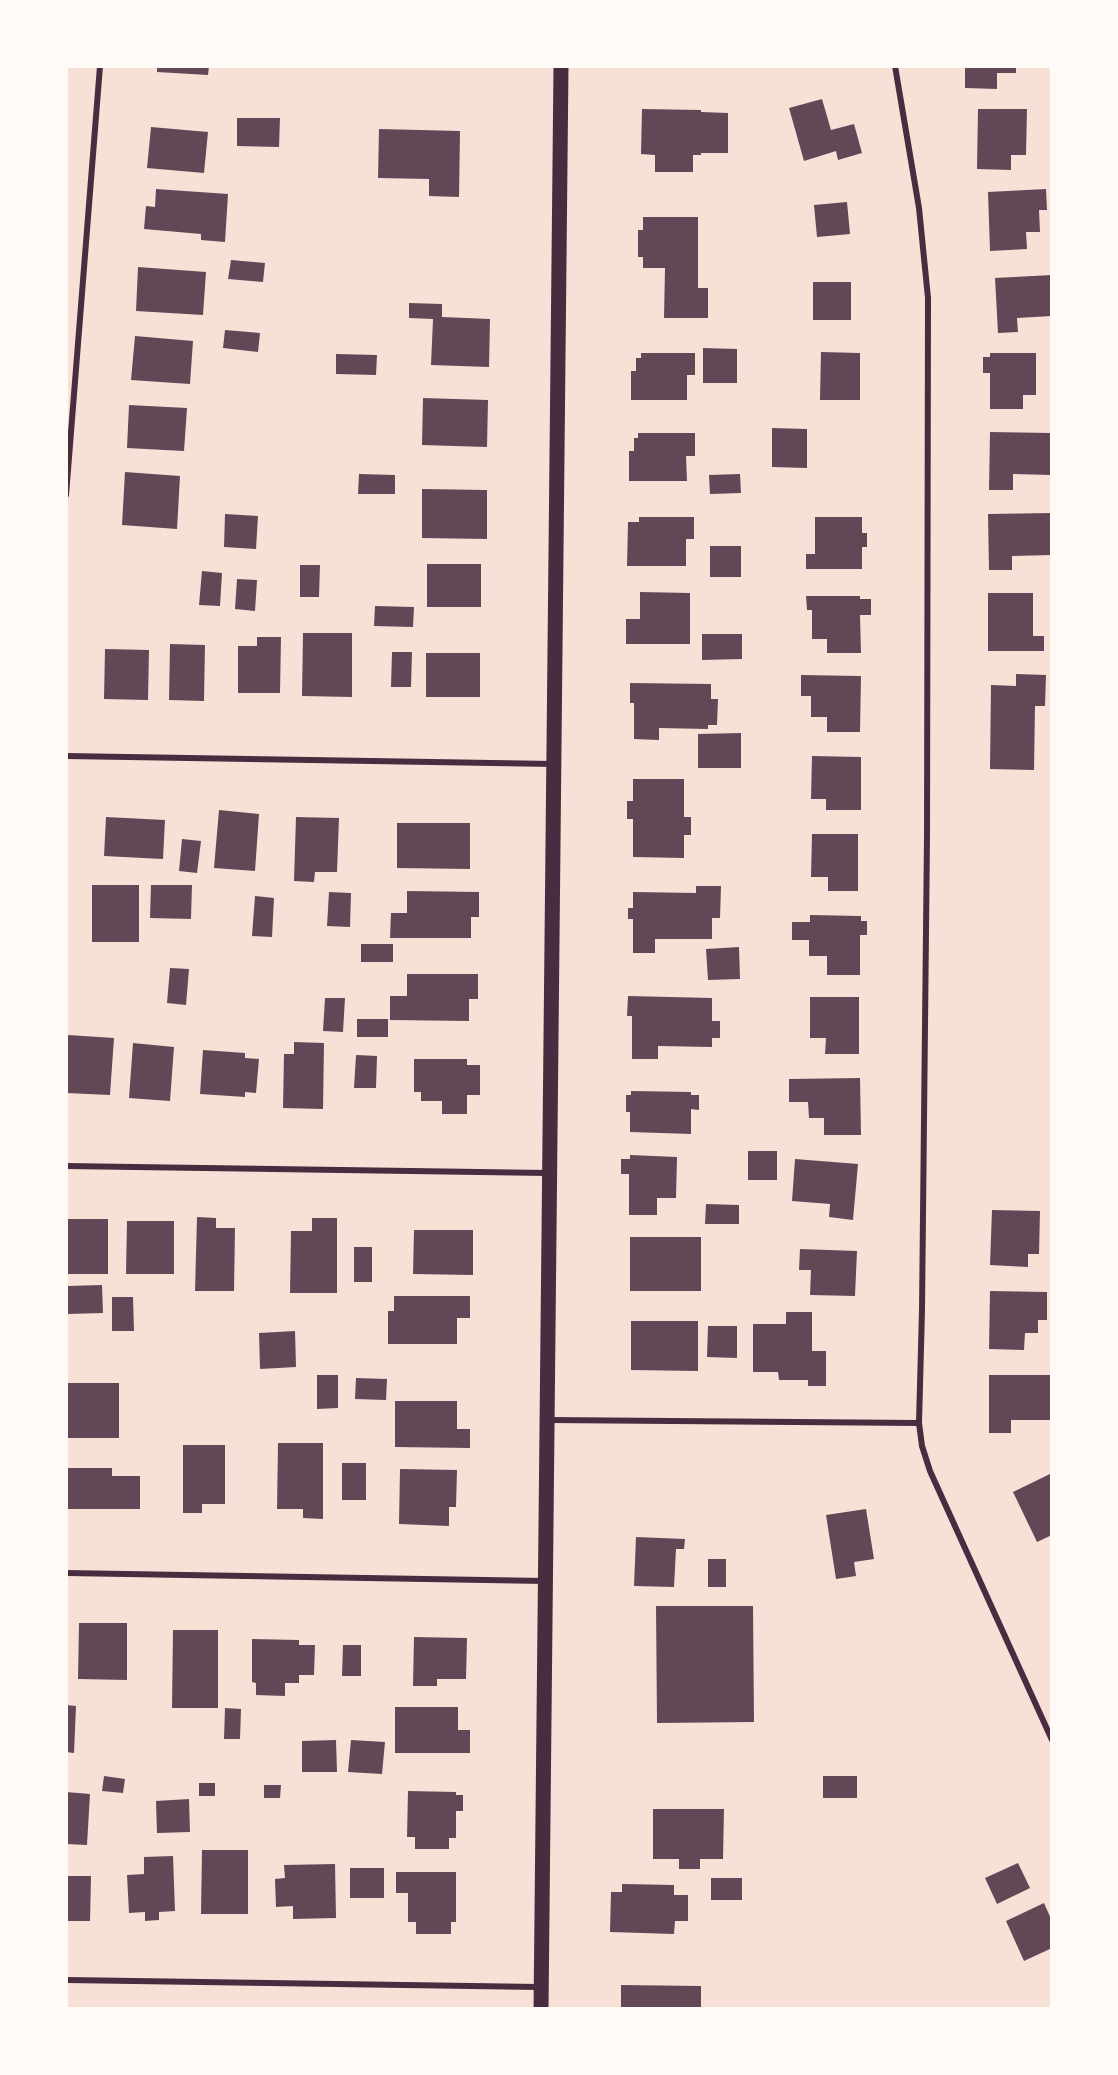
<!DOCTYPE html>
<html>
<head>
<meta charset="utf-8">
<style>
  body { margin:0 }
  #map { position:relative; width:1118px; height:2075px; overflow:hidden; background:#f7e1d7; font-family:Commissioner,sans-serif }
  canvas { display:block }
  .frame { position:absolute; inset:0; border:68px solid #fffaf5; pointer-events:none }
</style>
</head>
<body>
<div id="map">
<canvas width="1118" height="2075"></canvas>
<div class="frame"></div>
</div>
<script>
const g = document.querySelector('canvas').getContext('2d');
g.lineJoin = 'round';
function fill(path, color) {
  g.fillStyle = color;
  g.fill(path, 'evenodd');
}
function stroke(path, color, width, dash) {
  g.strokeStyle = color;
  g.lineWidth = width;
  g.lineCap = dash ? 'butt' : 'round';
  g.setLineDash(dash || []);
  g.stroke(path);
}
const building = new Path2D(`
  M157,66H209L208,75L157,72Z
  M965,66H1016V73H997V89L965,88Z
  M822,99L831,130L854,124L862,153L838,160L836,151L804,161L789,108Z
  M642,109L701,110V112L728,113V153H701V155H693V172H655V155L641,154Z
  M978,109H1027L1026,155H1011V170L977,169Z
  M237,118H280L279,147L237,146Z
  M151,127L208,132L204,173L147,168Z
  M379,129L460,131L459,197L429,196V179L378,178Z
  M156,189L228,194L225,242L201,240V234L144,229L146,206L155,207Z
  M1046,189L1047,210H1039L1040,232H1026L1027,249L990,251L988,192Z
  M847,202L850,234L817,237L814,205Z
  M643,217H698V288H708V318H664L665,268H643V257H638V230H643Z
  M231,260L265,263L263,282L228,279Z
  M138,267L206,272L203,315L136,311Z
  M1052,275V316L1017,318L1018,332L998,333L995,278Z
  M813,282H851V320H813Z
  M409,303L442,304V317L490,319L489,367L431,365L433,319L409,318Z
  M225,330L260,333L258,352L223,348Z
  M135,336L193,341L190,384L131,380Z
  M703,348L737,349V383H703Z
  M821,352L860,353V400H820Z
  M641,353H695V375H687V400H631V371H636V358H641Z
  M990,353H1036V395H1023V409H990V373H983V357H990Z
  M336,354L377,355L376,375L336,374Z
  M423,398L488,400L487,447L422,445Z
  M129,405L187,408L184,451L127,448Z
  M772,428L807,429V468L772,467Z
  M990,432L1052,433V475L1013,474V490H989Z
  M638,433H695V456H686L687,481H629V451H634V438H638Z
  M125,472L180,476L177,529L122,525Z
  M359,474L395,475V494H358Z
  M740,474L741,493L710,494L709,475Z
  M422,489L487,490V539L422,538Z
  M1052,513V555L1012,556V570H989L988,514Z
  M225,514L258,516L256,549L224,547Z
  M639,517H694V539H686V566H627L628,522H639Z
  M815,517H862V533H867V547H862V569H806V554H815Z
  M710,546H741V577H710Z
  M427,564H481V607H427Z
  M300,565H320L319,597H300Z
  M202,571L222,573L220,606L199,605Z
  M237,579L257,580L255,611L235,609Z
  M640,592L690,593V644H626V619H640Z
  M988,593H1033V636H1044V651H988Z
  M806,596H860V599H871V615H860L861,653H827V639H812V610H807Z
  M375,606L414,607L413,627L374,626Z
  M303,633H352V697L302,696Z
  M702,634H742V659L702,660Z
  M257,637H281L280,693H238V646H257Z
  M170,644L205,645L204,701L169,700Z
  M105,649L149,650L148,700L104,699Z
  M392,652H412L411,687H391Z
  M426,653H480V697H426Z
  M1016,674L1046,675L1045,706H1035L1034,770L990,769L991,685L1016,686Z
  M801,675L861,676L860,732H827V717H811V696H801Z
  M630,683L711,684V699H718L717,725H708V729L659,728V740L634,739V703H630Z
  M741,733V768H698V734Z
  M812,756L861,757V810H826V799H811Z
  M633,779H684V817H691V835H684V858L633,857V819H627V801H633Z
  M219,810L259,814L255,871L214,868Z
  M106,817L165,820L163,859L104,856Z
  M296,817L339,818L337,872H315L314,882L294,881Z
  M397,823H470V869L397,868Z
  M812,834H858V891H828V877H811Z
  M182,839L201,841L197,873L179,871Z
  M92,885H139V942H92Z
  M151,885H192L191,919L150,918Z
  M696,886H721L720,918H712V939H655V953H633V919H628V908H633V892L696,893Z
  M407,891L479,892V917H471V938H390L391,913H407Z
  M329,892L351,893L350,927L327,926Z
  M255,896L274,898L272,937L252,936Z
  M810,915L861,916V921H867V935H860V975H827V956H809V940H792V922H810Z
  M361,944H393V962H361Z
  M739,947L740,979L708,980L706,949Z
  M170,968L189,969L186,1005L167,1003Z
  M407,974H478V999H469V1021L390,1020V996H407Z
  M628,996L712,998V1021H720V1038H712V1047L658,1046V1059H632V1016H627Z
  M810,997H859V1054H825L826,1038H810Z
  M325,998H345L343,1032L323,1031Z
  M357,1019H388V1037H357Z
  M68,1035L114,1038L110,1095L66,1093Z
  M294,1042L324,1043L323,1109L283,1108L284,1054H294Z
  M133,1043L174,1047L170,1101L129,1098Z
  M203,1050L245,1053V1058L259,1059L256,1093L245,1092V1097L200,1094Z
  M356,1055L377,1056L376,1088H354Z
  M414,1059H467V1065H480V1095H467V1114H442V1101H421V1092H414Z
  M860,1078L861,1135H824V1118H809L808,1102H789V1079Z
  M631,1091L691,1092V1095H699V1110L691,1109V1134L630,1132V1112H626V1095H631Z
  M748,1151H777V1180H748Z
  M630,1155L677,1157L676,1198H657V1215H629V1174H621V1159H630Z
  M795,1159L858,1164L853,1220L829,1217L830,1204L792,1201Z
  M706,1204L739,1205V1224H705Z
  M992,1210L1040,1211L1039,1254H1028V1267L990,1265Z
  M197,1217L216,1218V1228H235L234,1291H195Z
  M312,1218H337V1293H290L291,1231H312Z
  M66,1219H108V1274H66Z
  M127,1221H174V1274H126Z
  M414,1230H473V1275L413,1274Z
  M630,1237H701V1291H630Z
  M354,1247H372V1282H354Z
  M800,1249L857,1251L855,1296L810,1295L811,1270H799Z
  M102,1285L103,1313L68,1314V1286Z
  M990,1291L1047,1292V1320H1038V1333H1025L1024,1350L989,1349Z
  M394,1296H470V1318H457V1344H388V1311H394Z
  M112,1297H133L134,1331H112Z
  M786,1312H812V1351H826V1386H808V1380H779L778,1372H753V1324H786Z
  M631,1321H698V1371L631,1370Z
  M708,1326H737V1358L707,1357Z
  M295,1331L296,1367L260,1369L259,1333Z
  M317,1375H338V1408L317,1409Z
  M989,1375H1052V1420H1011V1433H989Z
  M356,1378L387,1379L386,1400L355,1399Z
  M66,1383H119V1438H66Z
  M395,1401H457V1429H470V1448L395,1447Z
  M278,1443H323V1519L303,1518V1509H277Z
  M183,1445H225V1504H202V1513H183Z
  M342,1463H366V1500H342Z
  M66,1468H112V1476H140V1509H66Z
  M400,1469L457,1470L456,1507H449V1526L399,1524Z
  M1052,1473V1535L1037,1542L1013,1492Z
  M866,1509L874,1559L854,1562L856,1576L836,1579L826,1515Z
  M636,1537L685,1539L684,1549H676L674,1587L634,1586Z
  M708,1559H726V1587H708Z
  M656,1606H753L754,1722L657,1723Z
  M79,1623H127V1680L78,1679Z
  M173,1630H218V1708H172Z
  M414,1637L467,1638L466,1679H437V1686H413Z
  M252,1639L299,1640V1645H315L314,1675H299V1683H285V1696L256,1695V1683L252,1682Z
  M343,1645H361V1676H342Z
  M66,1705L76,1706L74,1753L66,1752Z
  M395,1707H458V1730H470V1753H395Z
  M225,1708L241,1709L240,1739H224Z
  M336,1740L337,1772H302V1741Z
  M351,1740L385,1742L382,1774L348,1772Z
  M104,1776L125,1779L123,1793L102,1791Z
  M823,1776H857V1798H823Z
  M199,1783H215V1796H199Z
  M264,1785H281L280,1798H264Z
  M408,1791L456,1792V1795H463V1811H456V1838H449V1849H415V1837H407Z
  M66,1792L90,1794L87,1845L66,1844Z
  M189,1799L190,1832L157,1833L156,1801Z
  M653,1809H724L723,1859H700V1869H679V1859H653Z
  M202,1850H248V1914H201Z
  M173,1856L175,1911L159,1912V1920L145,1921V1912L129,1913L127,1875L144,1874V1857Z
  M1018,1863L1030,1888L997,1904L985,1878Z
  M335,1864L336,1918L293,1919V1906L276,1907L275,1879L285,1878L284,1865Z
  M350,1868H384V1898H350Z
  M396,1872H456V1922H451V1934H416V1922H408V1893H396Z
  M66,1876H91L90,1921H66Z
  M711,1878H742V1900H711Z
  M622,1884L674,1885V1895H688V1921H675L674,1934L610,1932L611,1892H622Z
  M1044,1903L1052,1921V1948L1024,1961L1006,1921Z
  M621,1985L701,1986V2009H621Z`);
const minor = new Path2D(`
  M895,66L919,208L928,298L927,836L922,1310L919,1423L922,1446L930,1471L1052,1740
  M66,495L100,66
  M66,756L554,764
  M66,1166L548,1173
  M548,1420L919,1423
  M66,1573L545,1581
  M66,1980L539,1987`);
const primary = new Path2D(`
  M541,2009L561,66`);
fill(building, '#644757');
stroke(minor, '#4a2c40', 6);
stroke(primary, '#4a2c40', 15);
</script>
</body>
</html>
